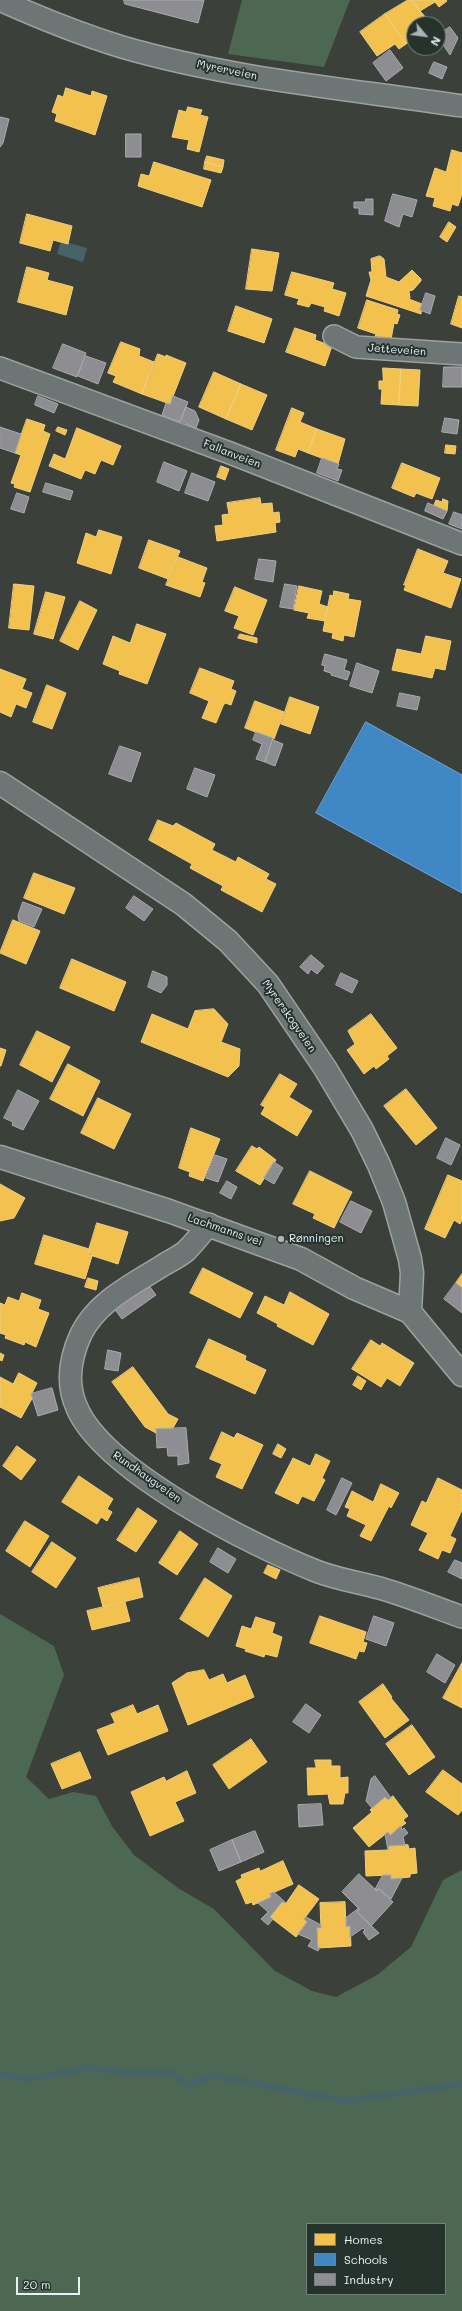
<!DOCTYPE html>
<html>
<head>
<meta charset="utf-8">
<style>
  body { margin:0 }
  #map { position:relative; width:462px; height:2311px; overflow:hidden; background:#3b403a; font-family:Mali,sans-serif }
  canvas { display:block }
  .legend { position:absolute; left:306px; top:2223px; width:140px; height:72px; box-sizing:border-box; background:#26332d; border:1px solid #747f7e; margin:0; padding:5px 7px; list-style:none; font-size:12px; color:#e8f1f8 }
  .legend li { display:flex; align-items:center; gap:8px; height:20px }
  .legend b { width:20px; border:1px solid #747f7e }
  .north { position:absolute; left:406px; top:16px; width:40px; height:40px; box-sizing:border-box; background:#26332d; border:1px solid #747f7e; border-radius:50%; rotate:119deg; font-size:11px; font-weight:700; line-height:16px; text-align:center; color:#e8f1f8 }
  .north::after { content:''; display:block; margin:auto; width:14px; height:18px; background:#abb3b6; clip-path:polygon(50% 0,100% 100%,50% 72%,0 100%) }
  .scale { position:absolute; left:16px; top:2277px; width:64px; height:18px; box-sizing:border-box; border:2px solid #e8f1f8; border-top:0; padding-left:5px; font-size:12px; line-height:14px; white-space:nowrap; color:#e8f1f8; -webkit-text-stroke:3px #26332d; paint-order:stroke }
</style>
</head>
<body>
<div id="map">
<canvas width="462" height="2311"></canvas>
<ul class="legend">
<li><b style="height:11px;background:#f2c14e"></b>Homes</li>
<li><b style="height:11px;background:#3f88c5"></b>Schools</li>
<li><b style="height:11px;background:#8d8d92"></b>Industry</li>
</ul>
<div class="north">N</div>
<div class="scale">20 m</div>
</div>
<script>
const g = document.querySelector('canvas').getContext('2d');
g.lineJoin = 'round';
function fill(path, color) {
  g.fillStyle = color;
  g.fill(path, 'evenodd');
}
function stroke(path, color, width, dash) {
  g.strokeStyle = color;
  g.lineWidth = width;
  g.lineCap = dash ? 'butt' : 'round';
  g.setLineDash(dash || []);
  g.stroke(path);
}
function label(font, color, halo, rows, align = 'center') {
  g.font = font + ' Mali,sans-serif';
  g.lineWidth = 4;
  g.setLineDash([]);
  g.textBaseline = 'middle';
  g.strokeStyle = halo;
  g.fillStyle = color;
  for (const [text, x, y, turn = 0] of rows) {
    g.save();
    g.translate(x, y);
    g.rotate((+turn || 0) * Math.PI / 180);
    g.textAlign = isNaN(turn) ? turn : align;
    if (halo) g.strokeText(text, 0, 0);
    g.fillText(text, 0, 0);
    g.restore();
  }
}
const green = new Path2D(`
  M242,0H350L324,67L228,54Z
  M0,1614L54,1646L64,1675L26,1777L49,1799L73,1792L96,1796L112,1826L134,1855L178,1888L214,1909L275,1971L312,1991L336,1997L377,1975L411,1947L443,1880L462,1870V2311H0ZM307,2224H445V2294H307Z`);
const water = new Path2D(`
  M61,241L87,248L83,262L57,254Z`);
const homes = new Path2D(`
  M408,0H411L427,19L421,24H414V30L411,32L414,38L406,44L385,14Z
  M411,0H446L447,1L439,7L435,2L420,11Z
  M385,14L406,44L399,49L395,44L377,56L360,32Z
  M66,88L91,96L92,91L107,96L95,135L55,121L57,114L52,112L58,95L63,97Z
  M188,107L202,110L200,115L208,117L199,152L187,149L189,140L172,137L179,110L186,112Z
  M452,150L462,153V194L458,206L452,204L450,211L433,206L435,198L426,196L435,168L446,172Z
  M207,156L224,160L223,167L205,162Z
  M154,162L211,180L202,207L138,186L141,174L149,176Z
  M205,162L223,167L221,173L204,169Z
  M27,214L72,226L68,244L53,240L50,251L20,243Z
  M449,222L456,227L447,242L440,237Z
  M252,249L279,253L272,291L246,289Z
  M380,256L384,259L386,277L399,282L412,270L421,279V281L413,290L409,291L410,298L409,299L422,304L421,314L366,296L371,280L369,272H372L371,259Z
  M27,267L49,273L47,280L73,287L66,315L18,302Z
  M292,272L334,283L332,289L346,293L339,316L324,311L325,307L311,303L309,307L297,304L299,299L285,295Z
  M459,296L462,297V328L451,324Z
  M367,300L398,310L397,314L400,315L397,324L394,323L390,345L374,340L376,334L358,328Z
  M236,306L272,319L264,343L228,331Z
  M295,328L316,335L315,340L332,346L325,366L286,352Z
  M121,342L140,349L139,356L154,362L142,394L113,382L116,376L108,373Z
  M158,354L166,357V355L186,363L170,404L142,394Z
  M383,368L401,369L399,405L381,404L382,389H379V381H383Z
  M401,369L420,370L418,406L399,405Z
  M214,372L241,384L226,419L199,407Z
  M241,384L267,395L252,430L226,419Z
  M292,408L304,413L300,422L317,429L308,453L298,449L295,457L276,450Z
  M27,419L45,425L43,431L50,434L30,492L14,487L15,484L11,483L21,455L15,453Z
  M58,427L67,430L65,435L56,431Z
  M77,428L121,446L113,465L101,460L95,474L85,470L81,479L49,466L54,454L65,459Z
  M317,429L345,439L338,464L308,453Z
  M446,445L456,446L455,454L445,453Z
  M402,463L440,478L432,499L416,493L414,497L392,488Z
  M221,466L229,469L225,480L217,477Z
  M260,498L261,504L272,503L273,513L279,512L280,522L275,523L276,532L217,541L215,526L223,525L222,515L229,514L227,503Z
  M443,499L448,501L447,511L434,505L436,500L442,502Z
  M99,530L122,537L111,574L77,563L86,533L96,537Z
  M149,540L180,551L168,579L139,568Z
  M418,549L448,561L443,573L461,579L451,608L404,590L406,585H404Z
  M178,557L207,568L202,582L205,583L200,597L166,585Z
  M14,584L34,586L29,630L9,628Z
  M299,586L322,591L319,604L328,607L325,621L307,618L309,613L294,610Z
  M235,587L267,600L253,635L234,628L239,616L225,611Z
  M334,591L349,594L348,599L361,601L354,637L344,635L343,641L332,638L333,633L323,631L330,595L333,596Z
  M46,592L65,597L53,639L34,634Z
  M80,601L97,610L78,650L60,641Z
  M137,624L166,634L147,684L119,674L120,671L103,664L113,636L130,643Z
  M240,634L257,638V643L238,638Z
  M426,636L451,641L445,670L435,668L432,678L392,670L397,649L421,654Z
  M200,668L234,681L231,689L236,691L231,705L225,703L223,706L216,723L202,718L209,701L190,693Z
  M0,669L26,679L22,689L32,693L26,708L16,704L11,717L0,712Z
  M47,685L66,693L52,729L33,722Z
  M290,697L319,707L310,734L281,724Z
  M255,701L284,712L274,739L245,728Z
  M158,820L173,826L176,823L215,844L212,850L236,862L238,857L269,874L266,879L276,884L262,912L221,890L223,886L190,868L192,864L149,840Z
  M34,873L75,888L64,914L24,898Z
  M13,920L40,931L26,964L0,953Z
  M72,959L126,982L114,1011L60,988Z
  M214,1009L228,1024L221,1042L240,1049L239,1066L228,1077L141,1042L152,1014L188,1029L195,1011Z
  M371,1014L397,1048L387,1056L389,1059L376,1069L374,1066L364,1074L347,1050L355,1044L348,1031Z
  M37,1031L70,1047L52,1082L20,1065Z
  M0,1048L6,1050L1,1066H0Z
  M68,1064L100,1081L83,1116L50,1099Z
  M280,1074L297,1084L289,1097L312,1111L297,1136L261,1114L265,1107L261,1105Z
  M406,1089L437,1128L416,1145L384,1106Z
  M98,1098L131,1114L114,1149L81,1133Z
  M191,1128L220,1139L203,1181L189,1176L190,1172L179,1168Z
  M252,1146L257,1149L259,1147L276,1160L260,1185L236,1171Z
  M310,1171L352,1192L334,1228L313,1218L315,1214L293,1204Z
  M448,1175L462,1181V1220L460,1224L454,1220L445,1238L425,1229Z
  M0,1184L25,1198L14,1218L0,1221Z
  M97,1223L128,1232L118,1264L90,1255L89,1249Z
  M44,1235L89,1249L92,1256L85,1279L35,1264Z
  M203,1268L253,1293L240,1318L190,1293Z
  M462,1274V1288L456,1283Z
  M88,1278L98,1281L96,1290L85,1287Z
  M290,1292L329,1314L313,1345L277,1326L278,1324L257,1313L265,1296L284,1305Z
  M22,1293L41,1300L38,1309L49,1313L36,1347L25,1342L24,1345L5,1338L6,1335L0,1333V1303L5,1305L8,1297L19,1301Z
  M209,1339L246,1356L245,1360L266,1370L255,1394L196,1367Z
  M371,1340L380,1346L378,1350L382,1343L414,1363L400,1386L387,1378L381,1387L352,1369Z
  M0,1353L4,1355L2,1361L0,1360Z
  M133,1367L168,1414L178,1419L167,1439L145,1427L112,1382Z
  M19,1373L37,1383L32,1393L34,1395L21,1418L0,1407V1377L13,1384Z
  M358,1376L366,1381L361,1390L353,1385Z
  M222,1432L234,1438L237,1433L263,1445L242,1489L216,1477L222,1464L210,1459Z
  M278,1444L286,1449L281,1458L273,1454Z
  M17,1446L36,1460L21,1480L3,1466Z
  M316,1454L330,1461L322,1478L325,1480L314,1501L302,1496L298,1504L275,1493L293,1458L310,1466Z
  M79,1476L113,1499L107,1509L112,1512L107,1521L101,1517L97,1524L62,1502Z
  M438,1478L462,1490V1510L450,1536L456,1539L450,1553L442,1550L438,1559L419,1550L428,1533L411,1525L422,1501L426,1503Z
  M381,1484L399,1493L391,1508L389,1506L371,1541L360,1536L366,1525L347,1516L350,1509L345,1507L352,1491L373,1502Z
  M138,1508L157,1521L136,1552L117,1540Z
  M25,1521L49,1536L30,1567L6,1551Z
  M180,1531L198,1544L177,1575L159,1563Z
  M52,1542L76,1558L56,1588L32,1572Z
  M268,1565L280,1570L276,1579L264,1573Z
  M139,1578L143,1597L103,1607L98,1588Z
  M205,1578L232,1596L208,1637L180,1619Z
  M125,1602L130,1621L92,1630L87,1611Z
  M320,1616L366,1632L363,1642L367,1643L364,1652L359,1651L356,1659L310,1643Z
  M256,1617L275,1623L272,1633L282,1637L277,1657L265,1654L264,1657L245,1651L246,1649L236,1646L242,1626L251,1629Z
  M462,1663V1708L443,1698Z
  M204,1670L209,1680L223,1674L227,1683L245,1675L254,1697L188,1725L172,1683L187,1673Z
  M383,1684L392,1697L391,1698L409,1720L385,1738L359,1702Z
  M133,1705L137,1714L158,1705L168,1731L108,1755L97,1730L115,1723L111,1714Z
  M412,1725L435,1757L409,1775L386,1744Z
  M251,1739L267,1762L229,1789L213,1765Z
  M80,1752L91,1778L62,1789L51,1764Z
  M315,1760H331V1766H340V1778L348,1777V1793H345L343,1804H330L328,1794L308,1795L307,1768H316Z
  M443,1770L462,1784V1810L458,1815L426,1792Z
  M187,1771L196,1793L175,1802L184,1821L150,1836L131,1792L164,1777L166,1781Z
  M393,1796L408,1816L403,1820L406,1823L390,1835L388,1832L369,1847L353,1828L372,1812L370,1810L385,1797L388,1800Z
  M408,1845L409,1849L415,1848L417,1873L410,1874V1877L391,1879V1875L366,1876L365,1851L389,1850V1846Z
  M283,1861L293,1884L270,1894L271,1897L253,1905L252,1902L246,1904L236,1881L242,1878L241,1875L259,1868L260,1871Z
  M299,1885L319,1899L304,1919L307,1922L296,1937L270,1917L282,1902L286,1903Z
  M345,1902L346,1927L350,1926L351,1946L318,1948L317,1928H321L320,1903Z`);
const schools = new Path2D(`
  M366,722L462,775V893L316,813Z`);
const industry = new Path2D(`
  M124,0H204L198,23L125,4Z
  M450,27L458,38L450,55L438,37V35Z
  M390,50L403,68L386,81L373,63Z
  M434,62L447,67L442,79L429,73Z
  M0,117L9,119L3,143L0,147Z
  M126,134H141V157H126Z
  M393,194L417,200L412,217L403,214L399,227L385,221Z
  M366,199H373V215L359,214V208H354V202H365Z
  M426,293L435,296L430,314L420,310Z
  M63,344L86,353L77,377L53,368Z
  M86,356L106,363L98,384L78,376Z
  M444,367H462V387H443Z
  M38,396L58,404L54,413L35,405Z
  M173,396L188,402L180,422L162,415L166,403L170,404Z
  M186,407L195,411L199,420L196,428L181,421Z
  M445,418L459,420L457,434L442,432Z
  M0,427L21,434L15,453L0,448Z
  M322,458L339,464L337,469L342,470L338,481L317,473Z
  M164,462L187,471L179,491L157,482Z
  M192,473L215,482L208,501L185,493Z
  M46,483L73,491L70,500L43,492Z
  M17,493L29,497L24,513L11,509Z
  M428,503L447,511L443,519L425,511Z
  M454,512L462,515V529L449,524Z
  M259,559L276,561L273,582L255,579Z
  M285,584L297,586L293,609L280,607Z
  M325,654L347,660L344,670L350,672L347,680L331,675V673L324,671L325,666L322,665Z
  M357,663L379,671L372,693L350,686Z
  M400,693L420,697L417,710L397,706Z
  M256,732L273,738L265,762L256,759L262,744L253,740Z
  M273,740L283,744L275,766L265,762Z
  M120,746L141,753L131,782L109,774Z
  M195,768L215,775L207,797L187,789Z
  M134,896L153,909L144,921L126,908Z
  M23,902L42,909L34,927L19,921L18,916Z
  M311,955L324,966L317,974L311,969L308,974L300,967Z
  M153,971L167,977V985L161,993L148,987Z
  M341,973L358,981L352,993L336,985Z
  M18,1090L39,1101L23,1130L12,1125L13,1122L4,1118Z
  M446,1138L460,1145L451,1165L437,1158Z
  M215,1155L227,1159L218,1182L206,1178Z
  M274,1162L283,1168L274,1184L264,1178Z
  M227,1181L237,1187L231,1199L220,1193Z
  M351,1201L372,1211L361,1233L340,1222Z
  M147,1283L156,1295L122,1319L113,1307Z
  M456,1283L462,1288V1313L444,1299Z
  M108,1350L121,1353L118,1371L105,1369Z
  M52,1388L58,1410L38,1416L31,1394Z
  M186,1428L189,1463L178,1465V1456H168L167,1447L157,1448L156,1429Z
  M342,1478L352,1483L336,1515L327,1510Z
  M218,1548L236,1559L228,1573L210,1562Z
  M455,1560L462,1563V1579L448,1572Z
  M374,1616L394,1623L386,1646L366,1639Z
  M437,1654L455,1665L445,1683L427,1672Z
  M306,1704L321,1715L309,1733L293,1722Z
  M375,1776L391,1798L388,1800L385,1797L372,1808L366,1801L371,1779Z
  M321,1804L323,1825L299,1827L298,1805Z
  M401,1826L402,1830L404,1828L408,1833L403,1837L405,1845L389,1846L388,1850L385,1834L388,1832L390,1835Z
  M255,1831L264,1852L241,1862L232,1840Z
  M232,1840L241,1862L219,1871L210,1850Z
  M359,1874L377,1891L379,1889L393,1902L371,1926L357,1912L359,1909L342,1892Z
  M383,1875H391V1879L402,1878L391,1899L379,1889L375,1890Z
  M274,1892L286,1903L282,1902L270,1917L273,1919L268,1925L261,1919L268,1912L258,1903L271,1897L270,1894Z
  M359,1908L357,1912L379,1933L369,1940L363,1932L365,1930L363,1928L350,1937V1926L346,1927V1918Z
  M306,1917L321,1925V1928H317L318,1948L320,1947L318,1951L308,1946L312,1940L298,1934L307,1922L304,1919Z`);
const stream = new Path2D(`
  M0,2074L27,2079L89,2068L123,2072H171L189,2086L210,2075L345,2101L462,2084`);
const street = new Path2D(`
  M0,0C40,18 80,34 122,47C232,79 348,89 462,106
  M334,336L356,347L462,354
  M0,368L230,453L462,544
  M209,1224C202,1233 194,1243 186,1251C180,1256 172,1260 165,1264C134,1284 98,1300 81,1334C70,1358 66,1384 77,1408C104,1471 253,1546 316,1571C339,1580 363,1583 386,1590C412,1598 437,1608 462,1617`);
const secondary = new Path2D(`
  M0,783L183,904L228,941L268,984L325,1068L362,1130L379,1165L394,1202L410,1259L412,1273L410,1312
  M0,1157L169,1211L301,1259L354,1288L410,1312L462,1375`);
const markers = [
  [281,1239,4,"#abb3b6"]
];
const streetNames = [
  ["Myrerveien",227,70,12],
  ["Jetteveien",397,350,4],
  ["Fallanveien",232,454,21],
  ["Myrerskogveien",289,1016,55],
  ["Lachmanns vei",225,1230,19],
  ["Rundhaugveien",147,1477,35]
];
const poiNames = [
  ["Rønningen",289,1239]
];
fill(green, '#4c6853');
fill(water, '#466369');
fill(homes, '#f2c14e');
stroke(homes, '#efcf81', 1);
fill(schools, '#3f88c5');
stroke(schools, '#72a8d4', 1);
fill(industry, '#8d8d92');
stroke(industry, '#a8abb1', 1);
stroke(stream, '#466369', 6);
stroke(street, '#9da1a0', 24);
stroke(secondary, '#9da1a0', 25);
stroke(street, '#6e7575', 21);
stroke(secondary, '#6e7575', 22);
for (const [x, y, r, color] of markers) {
  const dot = new Path2D();
  dot.arc(x, y, r, 0, 2 * Math.PI);
  g.fillStyle = color;
  g.fill(dot);
  stroke(dot, '#26332d', 1.5);
}
label('11px', '#e8f1f8', '#26332d', streetNames);
label('11px', '#e8f1f8', '#26332d', poiNames, 'left');
</script>
</body>
</html>
